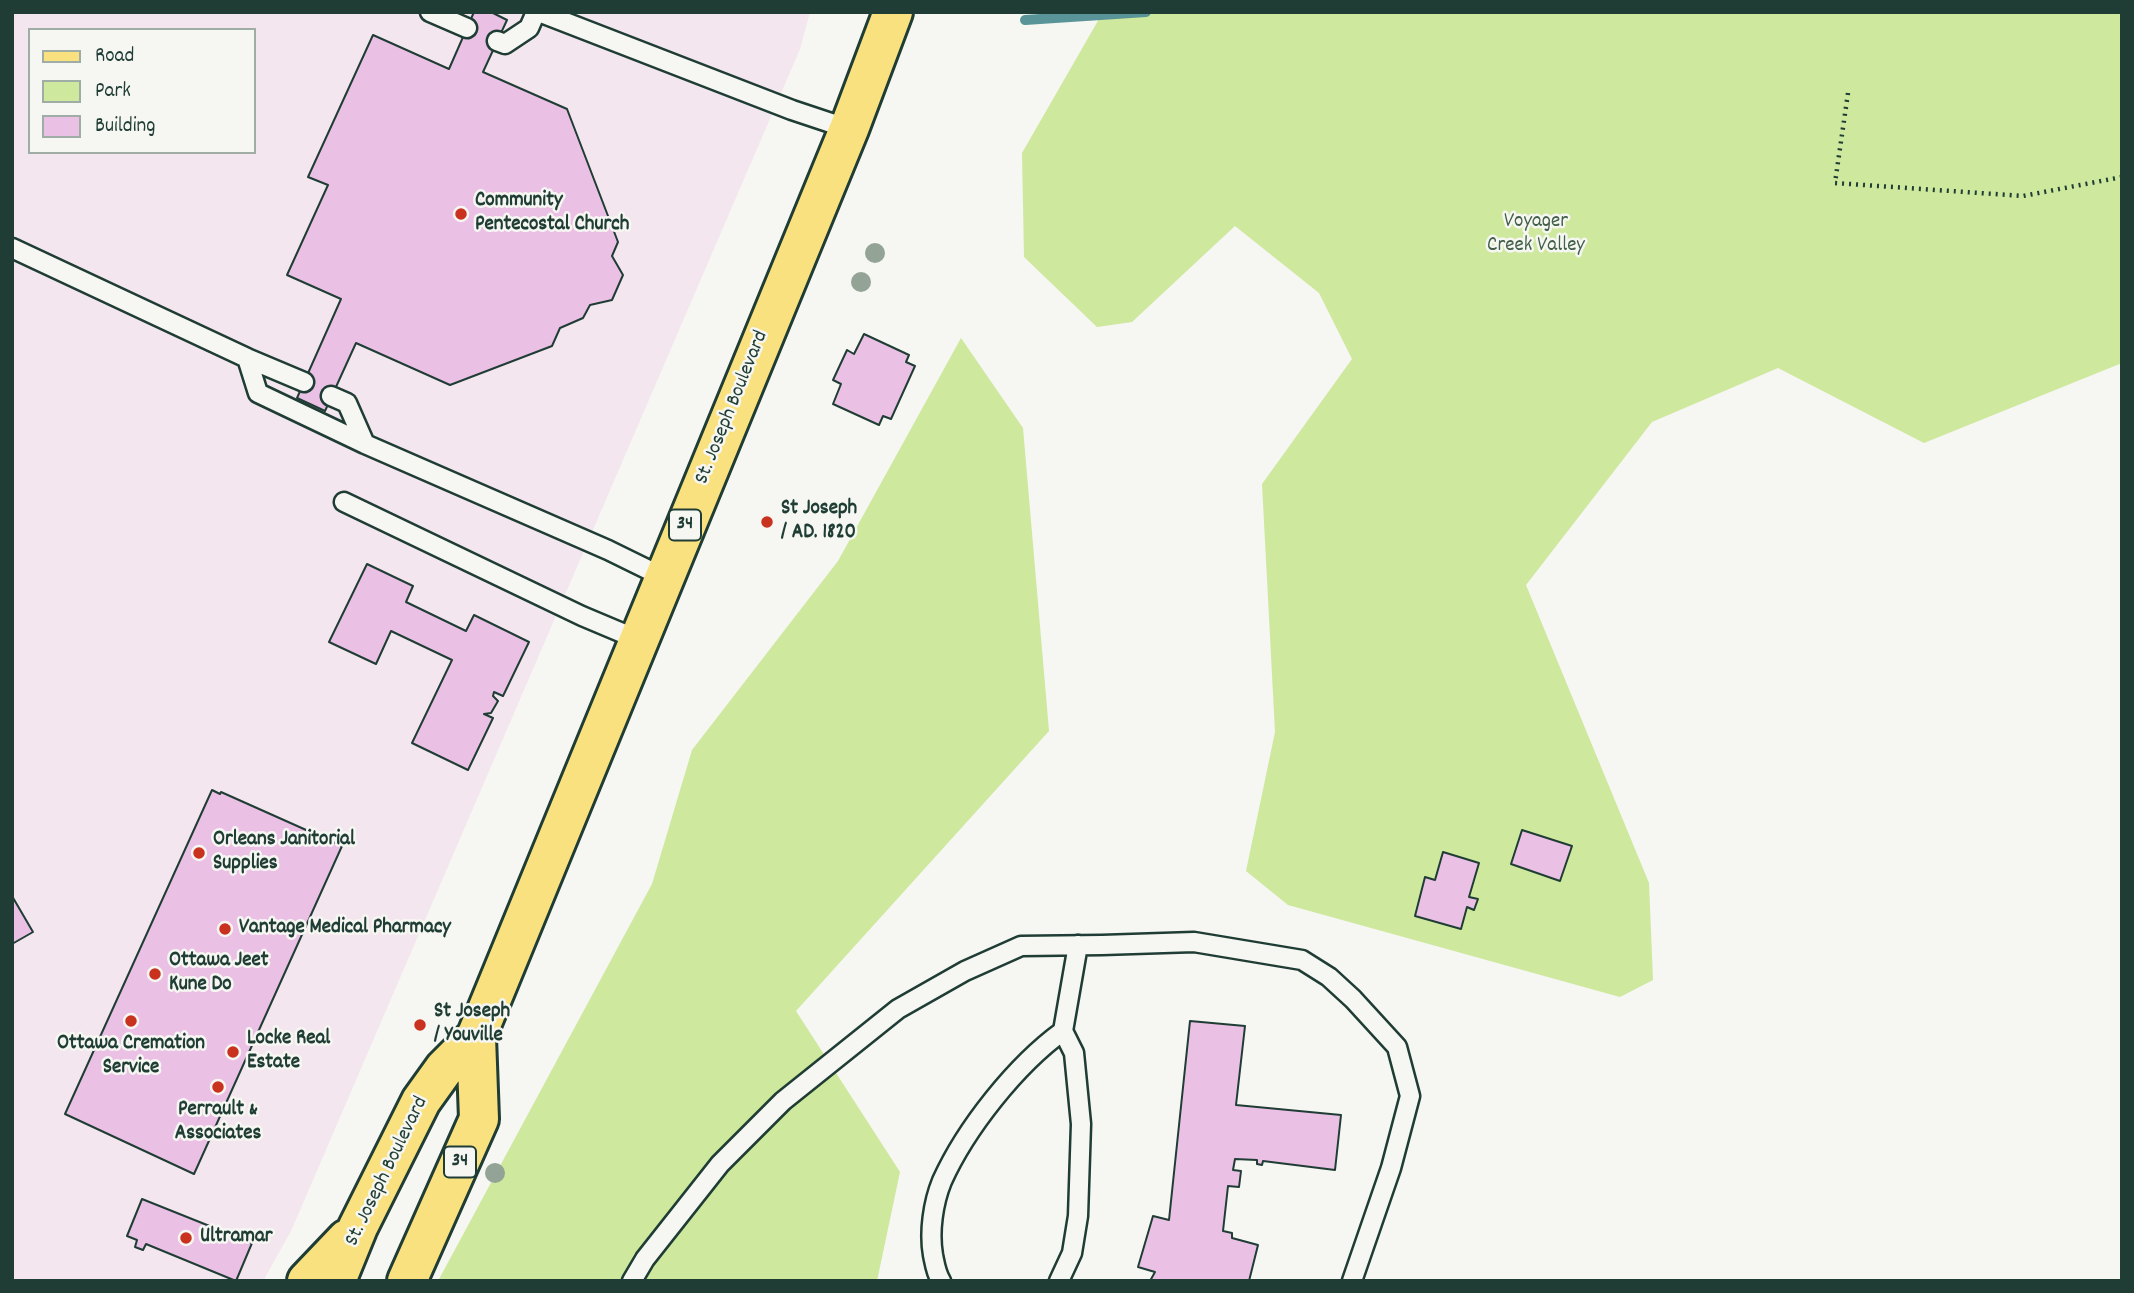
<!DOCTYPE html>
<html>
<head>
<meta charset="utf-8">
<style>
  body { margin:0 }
  #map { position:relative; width:2134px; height:1293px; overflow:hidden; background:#f6f6f2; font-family:Dekko,sans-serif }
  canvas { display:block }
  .frame { position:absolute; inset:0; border:14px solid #1f3d34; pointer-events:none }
  .legend { position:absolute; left:28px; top:28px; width:228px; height:126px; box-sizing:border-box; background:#f6f6f2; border:2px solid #a0aca6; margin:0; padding:9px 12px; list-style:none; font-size:21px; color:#1f3d34 }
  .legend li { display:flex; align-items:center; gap:14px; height:35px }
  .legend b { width:35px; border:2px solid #a0aca6 }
</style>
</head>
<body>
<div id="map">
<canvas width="2134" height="1293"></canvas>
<div class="frame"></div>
<ul class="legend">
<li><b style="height:9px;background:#fae180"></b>Road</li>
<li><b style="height:19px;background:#cee89e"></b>Park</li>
<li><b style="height:19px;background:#ebc0e5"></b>Building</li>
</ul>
</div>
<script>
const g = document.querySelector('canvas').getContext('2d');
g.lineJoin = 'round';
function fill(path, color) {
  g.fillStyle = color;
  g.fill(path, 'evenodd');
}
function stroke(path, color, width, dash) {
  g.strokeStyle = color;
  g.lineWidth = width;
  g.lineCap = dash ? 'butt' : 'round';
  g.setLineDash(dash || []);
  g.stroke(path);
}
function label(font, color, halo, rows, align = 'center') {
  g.font = font + ' Dekko,sans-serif';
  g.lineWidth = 5;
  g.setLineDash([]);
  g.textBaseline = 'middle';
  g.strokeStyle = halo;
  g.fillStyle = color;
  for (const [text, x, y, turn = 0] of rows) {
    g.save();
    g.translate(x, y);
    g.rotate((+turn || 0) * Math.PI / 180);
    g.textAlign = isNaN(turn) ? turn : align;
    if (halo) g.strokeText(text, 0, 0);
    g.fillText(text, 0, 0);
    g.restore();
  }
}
const built = new Path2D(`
  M12,12H810L800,49L291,1231L263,1281H12ZM30,30H254V152H30Z`);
const green = new Path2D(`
  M1103,12H2122V363L1924,443L1778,368L1652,422L1526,585L1649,883L1653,980L1620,997L1288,905L1246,871L1275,732L1262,484L1352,359L1319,293L1235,226L1132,322L1097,327L1024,257L1022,153Z
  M961,338L1023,428L1049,731L796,1011L900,1172L877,1281H438L652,884L692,750L838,561Z`);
const stream = new Path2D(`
  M1025,20L1146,12`);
const building = new Path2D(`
  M474,12H491L507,20L483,72L567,109L618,242L612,256L623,275L612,300L590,305L583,318L560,328L552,346L450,385L356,343L325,411L297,398L341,299L287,275L328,185L308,177L373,35L449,69Z
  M864,334L909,355L906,362L915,366L891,419L883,416L879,425L833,404L841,384L833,380L847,350L854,354Z
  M367,564L413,586L406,602L466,631L474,615L529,642L503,696L494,692L493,696L498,701L491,713L484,714L493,718L468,770L412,743L452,660L391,631L376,664L329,642Z
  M212,790L220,794L221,792L342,846L194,1174L65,1114Z
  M1522,830L1572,846L1560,881L1511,864Z
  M1443,852L1479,863L1469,897L1478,899L1474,910L1467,907L1461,929L1415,916L1425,877L1435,880Z
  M12,896L33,932L12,944Z
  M1190,1021L1245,1026L1236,1105L1341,1115L1335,1170L1263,1161L1262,1165L1257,1164V1160L1235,1159L1233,1170L1241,1171L1239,1187L1228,1186L1223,1231L1232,1233V1238L1258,1245L1249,1281H1150L1155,1272L1138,1267L1153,1216L1169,1220Z
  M142,1199L252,1243L236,1281L146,1244L143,1250L135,1247L137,1240L127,1236Z`);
const path = new Path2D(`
  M1848,93L1835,183L2023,196L2122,177`);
const service = new Path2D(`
  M430,12L467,28
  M539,12L792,110L849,129
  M497,41L505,44L529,28L536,12
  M12,248L247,358L258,393L365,444L608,550L663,577
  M247,358L304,382
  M331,396L347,403L365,444
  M344,502L582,616L639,640
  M632,1281L645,1259L720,1164L783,1101L898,1009L965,971L1021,946L1102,945L1194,942L1302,960L1329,977L1353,999L1397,1047L1410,1096L1391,1168L1352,1281
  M941,1281C936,1273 935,1265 933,1255C929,1232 933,1203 942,1181C966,1128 1016,1065 1063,1031
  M1059,1281L1072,1253L1078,1216L1081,1124L1074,1053L1063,1031L1078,945`);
const primary = new Path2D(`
  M307,1281L347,1239
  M336,1281L358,1227L421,1101L444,1069L476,1037L849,129L893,12
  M407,1281L479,1119L476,1037`);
const trees = [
  [875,253],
  [861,282],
  [495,1173]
];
const markers = [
  [461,214,7,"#c8321e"],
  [767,522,7,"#c8321e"],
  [199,853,7,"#c8321e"],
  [225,929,7,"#c8321e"],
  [155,974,7,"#c8321e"],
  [131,1021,7,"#c8321e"],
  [420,1025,7,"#c8321e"],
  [233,1052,7,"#c8321e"],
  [218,1087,7,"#c8321e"],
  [186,1238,7,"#c8321e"]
];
const shields = [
  [685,525,32],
  [460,1162,32]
];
const shieldNames = [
  ["34",685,525],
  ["34",460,1162]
];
const poiNames = [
  ["Community",475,202],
  ["Pentecostal Church",475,226],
  ["St Joseph",781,510],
  ["/ AD. 1820",781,534],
  ["Orleans Janitorial",213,841],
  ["Supplies",213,865],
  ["Vantage Medical Pharmacy",239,929],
  ["Ottawa Jeet",169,962],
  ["Kune Do",169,986],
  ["St Joseph",434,1013],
  ["/ Youville",434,1037],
  ["Locke Real",247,1040],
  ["Estate",247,1064],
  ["Ottawa Cremation",131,1045,"center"],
  ["Service",131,1069,"center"],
  ["Perrault &",218,1111,"center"],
  ["Associates",218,1135,"center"],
  ["Ultramar",200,1238]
];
const parkNames = [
  ["Voyager",1536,223],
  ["Creek Valley",1536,247]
];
const streetNames = [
  ["St. Joseph Boulevard",733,408,-68],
  ["St. Joseph Boulevard",388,1172,-64]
];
fill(built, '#f3e6ee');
fill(green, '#cee89e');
stroke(stream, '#599598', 10);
fill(building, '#ebc0e5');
stroke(building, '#1f3d34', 2);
stroke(service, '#1f3d34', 23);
stroke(primary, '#1f3d34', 44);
stroke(path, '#1f3d34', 4.5, [2, 5]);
stroke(service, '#f6f6f2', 18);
stroke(primary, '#fae180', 38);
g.fillStyle = '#93a395';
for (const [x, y] of trees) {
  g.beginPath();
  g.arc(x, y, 10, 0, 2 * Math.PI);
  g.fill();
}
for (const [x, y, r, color] of markers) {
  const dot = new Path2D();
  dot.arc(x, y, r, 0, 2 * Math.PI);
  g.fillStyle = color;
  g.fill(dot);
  stroke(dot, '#f6f6f2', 2.5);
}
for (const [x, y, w] of shields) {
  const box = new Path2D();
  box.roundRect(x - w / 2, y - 15.5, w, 31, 5);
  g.fillStyle = '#f6f6f2';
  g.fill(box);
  stroke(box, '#1f3d34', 2);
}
label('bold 19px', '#1f3d34', null, shieldNames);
label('bold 21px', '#1f3d34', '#f6f6f2', poiNames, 'left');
label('21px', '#425f49', '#f6f6f2', parkNames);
label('21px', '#1f3d34', '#f6f6f2', streetNames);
</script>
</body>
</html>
